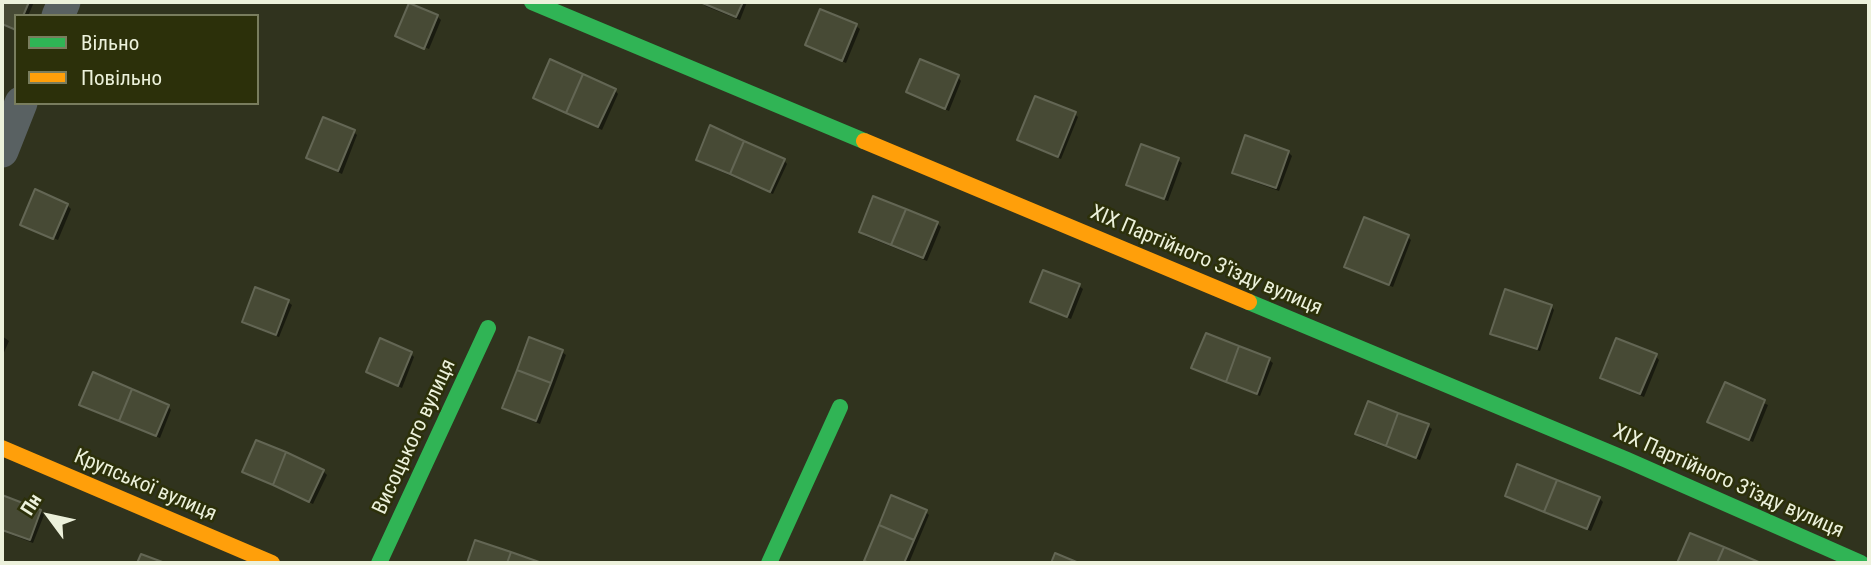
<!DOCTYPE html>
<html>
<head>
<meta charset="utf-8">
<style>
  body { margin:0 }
  #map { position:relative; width:1871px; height:565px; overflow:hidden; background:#30331e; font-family:"Roboto Condensed",sans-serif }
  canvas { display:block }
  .frame { position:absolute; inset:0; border:4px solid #ecf1db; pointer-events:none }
  .legend { position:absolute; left:14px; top:14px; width:245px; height:91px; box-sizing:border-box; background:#2c300a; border:2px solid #797d5e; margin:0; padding:9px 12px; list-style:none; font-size:21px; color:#ecf1db }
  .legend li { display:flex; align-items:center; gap:14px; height:35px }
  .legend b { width:35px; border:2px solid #797d5e }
  .north { position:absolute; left:14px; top:481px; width:70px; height:70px; -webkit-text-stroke:5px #2c300a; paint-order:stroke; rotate:303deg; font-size:19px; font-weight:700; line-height:28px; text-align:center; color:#ecf1db }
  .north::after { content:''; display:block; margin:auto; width:24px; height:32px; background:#ecf1db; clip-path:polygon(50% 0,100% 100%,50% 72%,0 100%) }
</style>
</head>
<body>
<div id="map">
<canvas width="1871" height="565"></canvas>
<div class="frame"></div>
<ul class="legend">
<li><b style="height:9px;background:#30b455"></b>Вільно</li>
<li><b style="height:9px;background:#ff9f0a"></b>Повільно</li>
</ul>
<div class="north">Пн</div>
</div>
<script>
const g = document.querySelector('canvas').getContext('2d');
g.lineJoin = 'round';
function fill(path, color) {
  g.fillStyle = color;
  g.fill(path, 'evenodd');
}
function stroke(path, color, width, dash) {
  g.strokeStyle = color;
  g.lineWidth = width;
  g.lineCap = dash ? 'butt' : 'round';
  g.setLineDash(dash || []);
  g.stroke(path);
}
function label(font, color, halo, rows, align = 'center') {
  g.font = font + ' "Roboto Condensed",sans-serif';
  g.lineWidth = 5;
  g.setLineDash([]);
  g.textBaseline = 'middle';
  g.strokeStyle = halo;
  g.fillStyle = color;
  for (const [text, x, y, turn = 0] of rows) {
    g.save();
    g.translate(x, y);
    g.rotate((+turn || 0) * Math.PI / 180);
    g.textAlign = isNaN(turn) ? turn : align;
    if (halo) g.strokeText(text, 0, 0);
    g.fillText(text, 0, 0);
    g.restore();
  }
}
const shadow = new Path2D(`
  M2,2H34L28,16H16V31L2,25Z
  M702,2H747L740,20L705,6Z
  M437,16L441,20L429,49L397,36Z
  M856,26L860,29L846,63L807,45Z
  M958,77L961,81L949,111L908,92Z
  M615,90L618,94L602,130L535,97Z
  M1075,114L1078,117L1061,159L1022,143L1019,139Z
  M354,132L357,135L342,174L308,158Z
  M1288,152L1292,156L1279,191L1238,176L1234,172Z
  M698,159L784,160L787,164L773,194L701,163Z
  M1178,160L1182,163L1168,201L1132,188L1128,185Z
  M67,205L71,209L58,240L24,225Z
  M937,223L941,227L927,261L865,236L861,232Z
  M1408,237L1411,240L1393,287L1350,270L1346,266Z
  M1079,286L1083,289L1071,319L1036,305L1032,301Z
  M288,302L292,305L279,337L247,325L244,321Z
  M1551,306L1554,310L1540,351L1496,337L1492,333Z
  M2,336L9,341L2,357Z
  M562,352L566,355L540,424L508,411L504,407Z
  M411,354L414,357L402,388L368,372Z
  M1656,356L1659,360L1644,397L1605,381L1602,378Z
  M1269,360L1273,363L1260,396L1197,371L1193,368Z
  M1725,385L1768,405L1753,442L1709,421Z
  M81,404L168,406L171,410L160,438L85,408Z
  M1428,426L1432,429L1420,460L1361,438L1357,434Z
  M323,471L327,475L313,504L244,472Z
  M1507,495L1599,498L1603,502L1591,531L1511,499Z
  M2,497L40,511L44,515L33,543L2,531Z
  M926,512L929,515L909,563H869L866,560Z`);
const building = new Path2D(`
  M2,2H29L23,16H16V30L2,24Z
  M700,2H743L736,17Z
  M409,3L438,15L424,49L395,36Z
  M820,9L857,24L842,61L805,45Z
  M550,59L583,74L566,113L533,98Z
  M920,59L959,75L945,109L906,92Z
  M583,74L616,89L598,127L566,113Z
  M1035,96L1076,112L1058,157L1017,140Z
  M323,117L355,130L338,171L306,158Z
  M710,125L744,141L730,174L696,160Z
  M1245,135L1289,151L1276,188L1232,173Z
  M744,141L785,159L770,192L730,174Z
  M1141,144L1179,158L1164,199L1126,185Z
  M35,189L68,204L53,239L20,225Z
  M873,196L906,209L891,245L859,232Z
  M906,209L938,222L923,258L891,245Z
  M1364,217L1409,235L1389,285L1344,267Z
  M1043,270L1080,284L1067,317L1030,302Z
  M255,287L289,300L276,335L242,322Z
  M1505,289L1552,305L1537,349L1490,334Z
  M1206,333L1239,346L1226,382L1191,368Z
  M529,337L563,350L551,383L517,370Z
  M380,338L412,352L398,386L366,372Z
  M1616,338L1657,354L1640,394L1600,378Z
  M1239,346L1270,358L1257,394L1226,382Z
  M517,370L551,383L536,421L502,408Z
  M93,372L132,389L119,421L79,405Z
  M1725,382L1765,400L1749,440L1707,422Z
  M132,389L169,405L156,436L119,421Z
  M1368,401L1398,413L1386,446L1355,434Z
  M1398,413L1429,424L1416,458L1386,446Z
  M256,440L286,452L273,485L242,472Z
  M286,452L324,470L309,502L273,485Z
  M1517,464L1557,480L1544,512L1505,496Z
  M1557,480L1600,497L1587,529L1544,512Z
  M2,495L41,510L30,540L2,530Z
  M891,495L927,510L914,540L879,525Z
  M879,525L914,540L904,563H870L864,561Z
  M1690,533L1724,547L1717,563H1677Z
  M475,540L511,552L507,563H467Z
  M1724,547L1761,563H1717Z
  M511,552L542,563H507Z
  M1055,553L1079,563H1051Z
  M141,554L165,563H137Z`);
const street = new Path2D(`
  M58,16L64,2
  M2,151L21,103`);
const fast = new Path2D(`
  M532,2L864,141
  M1249,302L1627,460L1861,563
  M379,563L488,328
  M769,563L840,407`);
const slow = new Path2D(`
  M864,141L1249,302
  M2,448L272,563`);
const streetNames = [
  ["XIX Партійного З'їзду вулиця",1206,261,23],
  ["Висоцького вулиця",415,437,-65],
  ["XIX Партійного З'їзду вулиця",1728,482,24],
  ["Крупської вулиця",145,486,23]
];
fill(shadow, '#0007');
fill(building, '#474a35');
stroke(building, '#636654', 2);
stroke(street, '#596162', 33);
stroke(fast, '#30b455', 16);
stroke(slow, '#ff9f0a', 16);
label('21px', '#ecf1db', '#2c300a', streetNames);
</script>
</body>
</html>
